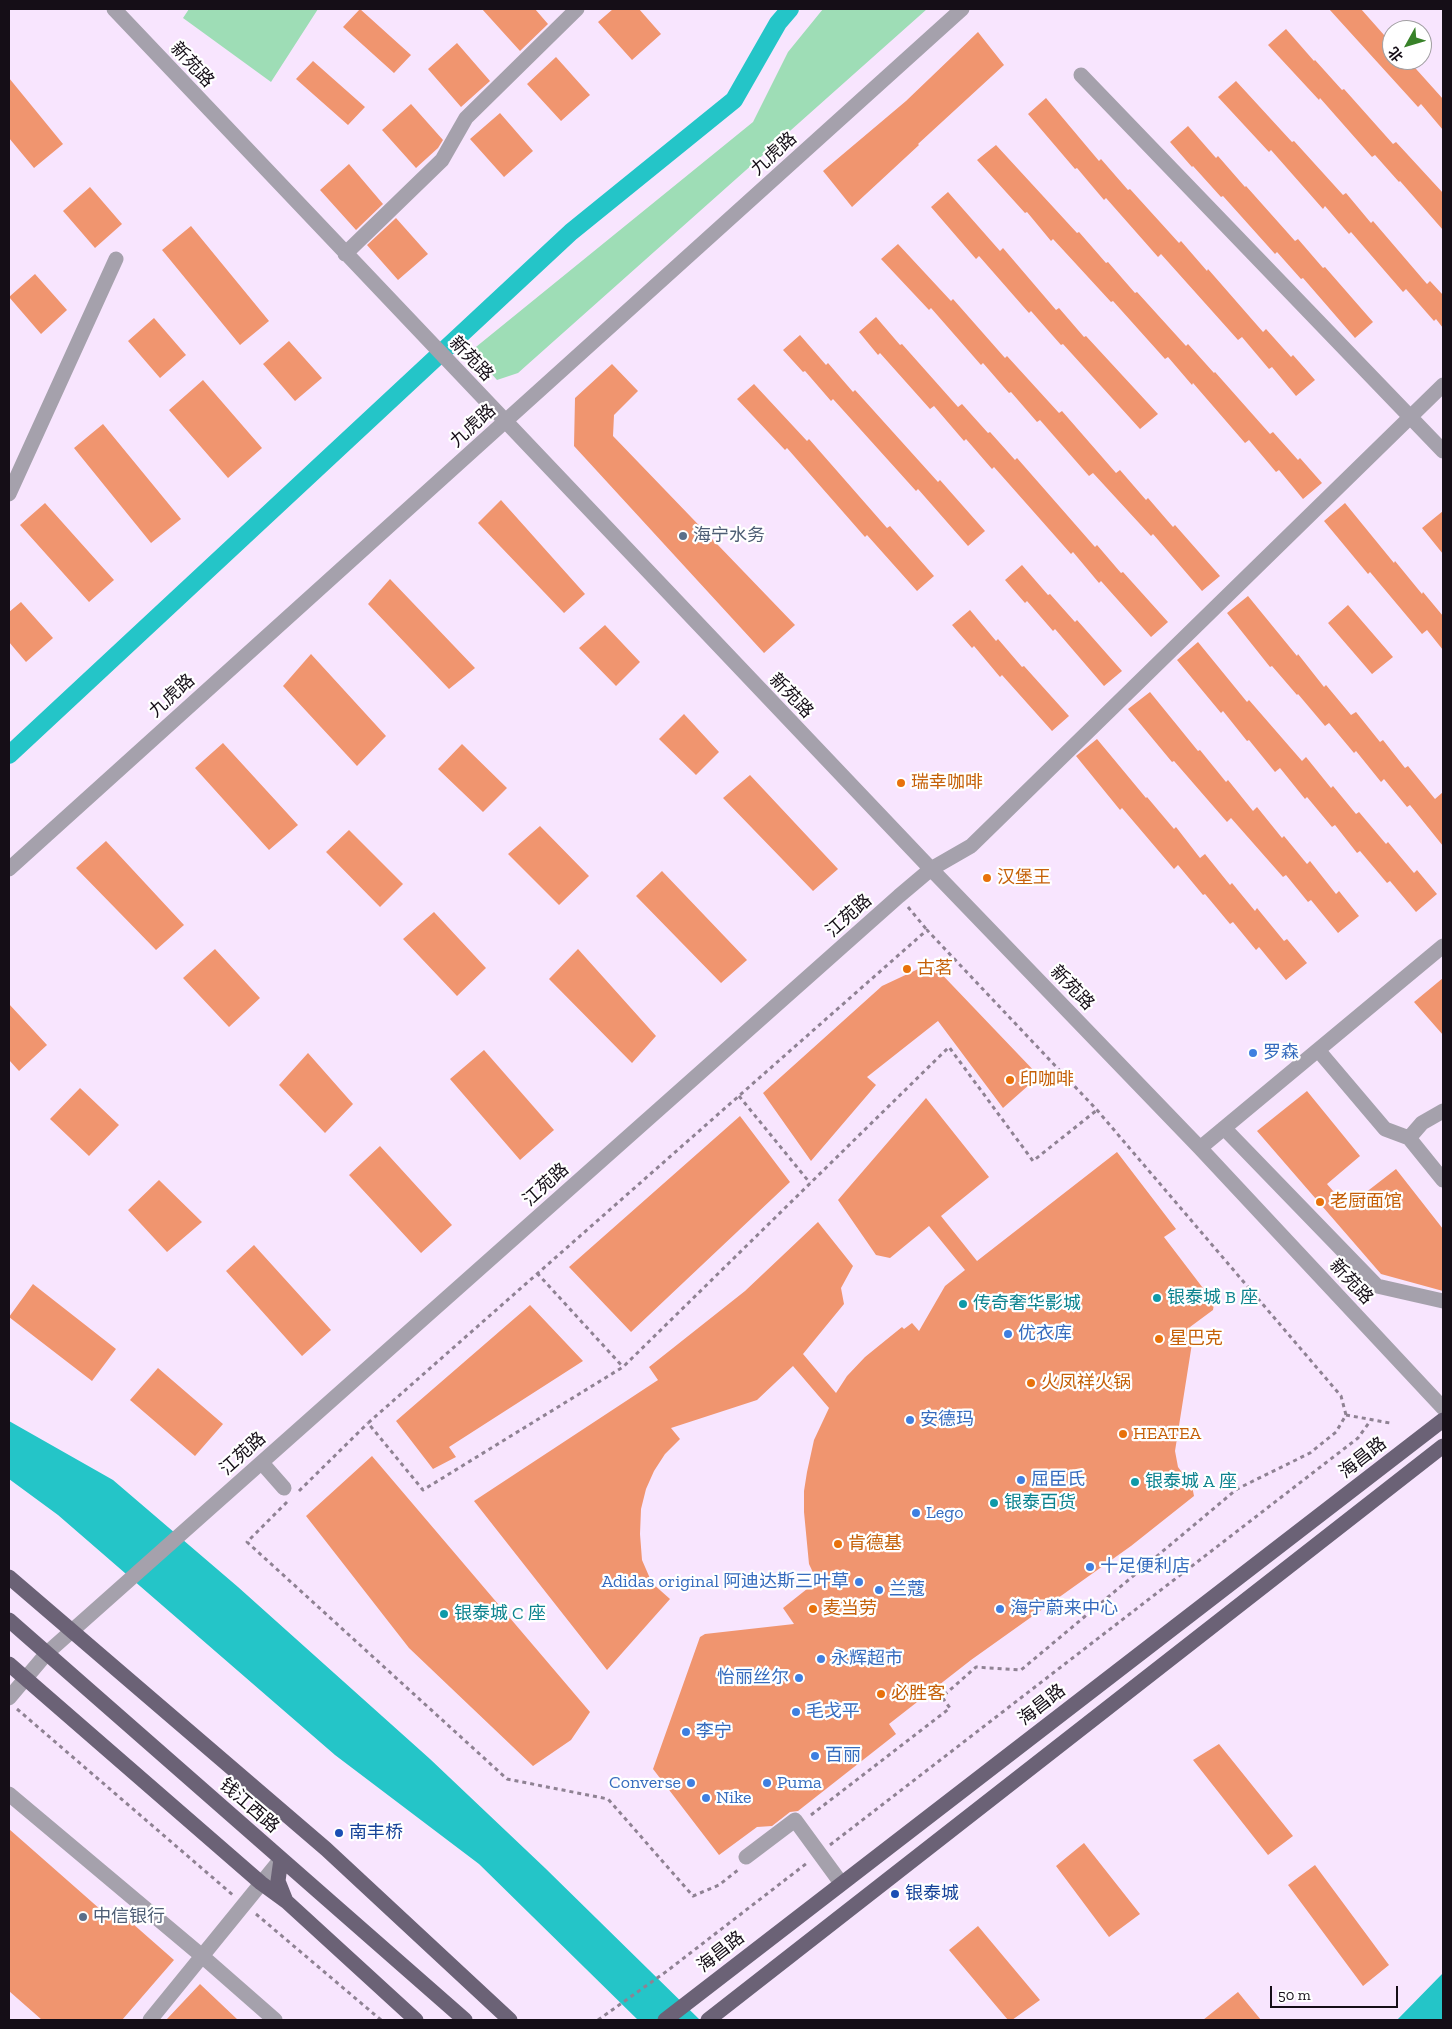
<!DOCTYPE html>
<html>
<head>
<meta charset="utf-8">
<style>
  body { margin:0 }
  #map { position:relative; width:1452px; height:2029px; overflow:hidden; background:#f8e5fe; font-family:"Zilla Slab","Noto Sans SC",serif }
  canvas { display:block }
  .frame { position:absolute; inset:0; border:10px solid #150e17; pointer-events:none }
  .north { position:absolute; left:1382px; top:20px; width:50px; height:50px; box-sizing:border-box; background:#fff; border:1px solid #a19fa2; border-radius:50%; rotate:231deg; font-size:14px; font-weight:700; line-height:20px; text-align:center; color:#150e17 }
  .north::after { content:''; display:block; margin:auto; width:18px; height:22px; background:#388229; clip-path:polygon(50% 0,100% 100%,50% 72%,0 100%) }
  .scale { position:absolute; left:1270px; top:1986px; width:128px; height:22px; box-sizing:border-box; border:2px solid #150e17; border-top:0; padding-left:6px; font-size:15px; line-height:18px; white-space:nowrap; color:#150e17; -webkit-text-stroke:4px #fff; paint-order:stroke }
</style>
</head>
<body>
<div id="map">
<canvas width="1452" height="2029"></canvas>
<div class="frame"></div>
<div class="north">北</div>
<div class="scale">50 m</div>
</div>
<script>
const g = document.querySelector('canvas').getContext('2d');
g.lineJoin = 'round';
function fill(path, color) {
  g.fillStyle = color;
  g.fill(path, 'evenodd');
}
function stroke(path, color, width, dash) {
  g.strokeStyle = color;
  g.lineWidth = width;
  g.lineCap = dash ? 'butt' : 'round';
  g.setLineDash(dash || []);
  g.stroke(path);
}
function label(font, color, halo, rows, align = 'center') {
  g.font = font + ' "Zilla Slab","Noto Sans SC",serif';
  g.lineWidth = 4.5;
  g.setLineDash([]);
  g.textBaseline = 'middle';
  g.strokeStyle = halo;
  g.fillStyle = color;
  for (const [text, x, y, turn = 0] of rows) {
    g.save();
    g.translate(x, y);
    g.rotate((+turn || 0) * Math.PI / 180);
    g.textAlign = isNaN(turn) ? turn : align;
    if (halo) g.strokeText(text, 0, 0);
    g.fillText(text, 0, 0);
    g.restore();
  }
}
const green = new Path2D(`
  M189,9H318L271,82L183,18Z
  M823,9H927L518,373L497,380L471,351L753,122L788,52Z`);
const water = new Path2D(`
  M9,1421L113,1480L238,1587L430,1759L545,1868L700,2020H638L479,1864L335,1755L58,1515L9,1479Z
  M1443,1973V2020H1397Z`);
const canal = new Path2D(`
  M9,755L571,232L734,100L778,23L790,9`);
const building = new Path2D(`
  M360,9L411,55L394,73L343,27Z
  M482,9H535L548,24L520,51Z
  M613,9H639L661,34L632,60L598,22Z
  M1329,9H1361L1392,44V60H1408L1443,99V130L1421,104L1418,107Z
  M1286,29L1314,61L1315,60L1342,90L1344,89L1393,144L1396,142L1443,193V230L1400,181L1399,182L1375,155L1372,157L1320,98L1319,100L1268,45Z
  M978,32L1004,65L918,144L919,145L852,207L823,171L906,101Z
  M457,43L490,81L461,107L428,69Z
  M556,57L590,95L561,121L527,84Z
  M313,61L365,107L348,125L296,79Z
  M9,78L63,144L34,168L9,138Z
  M1236,81L1292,142L1294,141L1343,195L1346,193L1371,223L1373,221L1427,284L1430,281L1443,295V328L1436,319L1434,321L1406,289L1403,292L1351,232L1349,234L1325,206L1323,209L1271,150L1269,152L1218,97Z
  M1046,98L1099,161L1101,159L1128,190L1130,189L1179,243L1181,241L1207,271L1208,269L1263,332L1266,329L1291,357L1293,355L1315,380L1296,396L1272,367L1269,369L1242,337L1238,340L1161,254L1158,257L1106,198L1104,200L1077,168L1075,169L1028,114Z
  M411,104L443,140L438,148L416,168L382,130Z
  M500,113L533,151L504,177L470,139Z
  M1188,126L1216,158L1218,156L1245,187L1246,186L1295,241L1298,239L1323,268L1325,267L1373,322L1355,338L1303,278L1301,279L1277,252L1275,254L1223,196L1221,197L1193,166L1192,167L1170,142Z
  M996,145L1077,233L1079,232L1106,263L1108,262L1135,293L1137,292L1186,346L1188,344L1214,373L1215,372L1270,434L1273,432L1298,460L1300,458L1322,483L1303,499L1279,470L1276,472L1249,440L1245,443L1193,383L1192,385L1168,357L1165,359L1113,301L1111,302L1053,239L1051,241L1027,212L1025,213L977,160Z
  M349,164L383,204L356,230L320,190Z
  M90,187L122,224L95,248L63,211Z
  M948,192L1000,251L1003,248L1056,310L1059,308L1084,337L1086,336L1158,414L1140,429L1063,344L1061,345L1031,311L1029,313L979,256L976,259L931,207Z
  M396,218L428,254L398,280L367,245Z
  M191,226L269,321L240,345L162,250Z
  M898,244L951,301L953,299L1005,358L1007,356L1059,413L1062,411L1116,473L1120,470L1146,500L1148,498L1173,527L1175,525L1220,576L1202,591L1153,534L1151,536L1093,473L1089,476L1040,420L1037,422L1011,392L1009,393L983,363L981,365L931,308L929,310L881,259Z
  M35,274L67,310L41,334L9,297Z
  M876,317L900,345L902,344L958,407L962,404L988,433L990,432L1015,460L1017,458L1095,547L1097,545L1121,573L1123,572L1168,622L1151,637L1101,581L1099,583L1073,552L1071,554L994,467L992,469L966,439L964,441L934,406L930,409L880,353L878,355L859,332Z
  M154,318L186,355L160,378L128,341Z
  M800,335L826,365L828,363L853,392L855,390L938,482L940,480L985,531L968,546L918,489L916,491L833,399L831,401L805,371L803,372L783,350Z
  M289,341L322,378L295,401L263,364Z
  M612,364L638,391L614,415L613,436L795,625L764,653L574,446L575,398Z
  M203,380L262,448L228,478L169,410Z
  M754,384L807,441L809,439L887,528L890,526L934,576L917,591L867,535L865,537L787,448L785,450L737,399Z
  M103,424L181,519L151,543L74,448Z
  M501,500L585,594L564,613L478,523Z
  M45,503L114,580L89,602L20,525Z
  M1345,503L1394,563L1395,561L1422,594L1423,592L1443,616V650L1427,630L1422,634L1370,572L1368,574L1324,521Z
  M1443,511V554L1422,528Z
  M1022,565L1048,595L1050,594L1075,622L1077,620L1122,671L1104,686L1055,629L1053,631L1027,601L1025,603L1005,580Z
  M390,579L475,668L449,689L368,604Z
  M1248,596L1297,656L1298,654L1324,687L1326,685L1351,715L1356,712L1380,742L1383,740L1405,768L1408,766L1435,799L1443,792V846L1410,805L1407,807L1384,779L1381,782L1356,751L1354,753L1329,723L1325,726L1298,694L1297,695L1272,666L1270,667L1227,613Z
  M21,602L53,638L26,662L9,642V612Z
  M1348,605L1393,657L1372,674L1328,623Z
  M970,610L996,641L998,639L1022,667L1024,666L1069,716L1052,731L1002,675L1000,677L974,646L972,648L952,625Z
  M605,625L640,662L616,686L579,648Z
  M1198,642L1247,702L1249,700L1302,761L1306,757L1331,788L1333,786L1356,814L1359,812L1386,844L1388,842L1414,873L1417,870L1437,894L1416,912L1390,881L1387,883L1360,851L1357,853L1335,825L1332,827L1307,797L1305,799L1280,768L1275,772L1249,740L1247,741L1223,711L1221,713L1177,660Z
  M311,654L386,736L357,766L283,686Z
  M1150,692L1198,751L1200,750L1226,782L1228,780L1253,811L1257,807L1282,838L1284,836L1307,864L1310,861L1336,894L1339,891L1359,916L1338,933L1311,900L1308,902L1286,875L1283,877L1231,818L1227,822L1174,761L1172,762L1128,709Z
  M684,714L719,752L696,775L659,739Z
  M1097,739L1146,798L1147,797L1174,829L1176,827L1200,858L1205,854L1230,885L1232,883L1255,911L1257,908L1284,941L1287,939L1307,963L1286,980L1259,947L1256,950L1233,922L1230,924L1205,894L1203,895L1178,865L1174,869L1122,808L1120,810L1076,756Z
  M223,743L298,825L269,850L195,768Z
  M462,744L507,788L483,812L438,769Z
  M750,775L838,869L813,891L723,798Z
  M540,826L589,876L559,905L508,854Z
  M349,830L403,884L380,907L326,852Z
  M106,841L184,925L156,950L76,868Z
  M662,871L747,960L721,983L636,896Z
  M434,912L486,968L457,996L403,939Z
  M215,949L260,998L229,1027L183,978Z
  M578,949L656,1036L632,1063L549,979Z
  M931,963L1039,1076L1003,1108L938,1021L867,1077L876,1085L811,1161L763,1093L882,986Z
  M1443,978V1035L1414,1002Z
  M9,1004L47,1045L19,1071L9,1060Z
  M484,1050L554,1130L520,1160L450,1079Z
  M308,1053L353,1104L325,1133L279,1085Z
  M80,1088L119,1125L89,1156L50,1119Z
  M1307,1091L1360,1156L1327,1184L1347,1207L1396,1169L1443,1229V1291L1381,1274L1257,1131Z
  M926,1098L989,1177L941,1216L977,1261L1117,1152L1176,1229L1164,1237L1209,1296L1214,1304L1213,1310L1190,1327L1193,1337L1175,1451L1178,1467L1192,1486L1194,1496L1131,1546L971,1660L889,1724L896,1734L798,1811L790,1812L772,1826L757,1827L719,1855L653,1769L700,1637L705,1634L794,1624L783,1608L817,1581L809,1564L804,1512V1491L807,1472L814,1440L829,1408L793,1366L757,1400L671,1428L680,1439L665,1454L654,1471L646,1489L641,1509L640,1534L642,1560L652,1583L670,1599L607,1670L474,1501L658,1380L649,1367L745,1291L818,1222L853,1266L841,1288L844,1304L803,1354L836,1393L847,1376L865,1357L902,1327L904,1329L912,1323L919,1331L945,1286L965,1270L929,1226L890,1258L876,1255L838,1200Z
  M740,1116L790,1182L631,1332L569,1267Z
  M380,1146L452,1225L421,1253L349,1175Z
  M159,1180L202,1222L167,1252L128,1210Z
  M254,1245L331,1330L302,1356L226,1271Z
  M33,1284L116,1349L92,1381L9,1317Z
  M530,1305L583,1361L449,1447L456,1457L433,1469L396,1421Z
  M158,1368L223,1424L195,1456L130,1400Z
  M372,1456L590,1712L571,1740L533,1766L409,1648L306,1516Z
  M1219,1744L1293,1836L1268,1855L1193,1760Z
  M9,1829L109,1917L116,1909L174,1960L122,2020H42L9,1991Z
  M1084,1843L1140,1914L1109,1937L1056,1866Z
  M1315,1865L1389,1965L1363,1986L1288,1885Z
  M978,1926L1040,2000L1012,2020H1008L949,1950Z
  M200,1984L238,2020H166Z
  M1238,1992L1261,2020H1203Z`);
const path = new Path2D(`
  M908,907L927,930
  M739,1096L810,1183
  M537,1273L623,1367
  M1346,1415L1390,1423
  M299,1491L368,1423
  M287,1502L247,1542L507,1779L608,1799L693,1896L719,1885L738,1870
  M17,1709L234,1896
  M811,1815L950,1708L942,1697L976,1667L1021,1670L1237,1489L1310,1453L1336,1432L1346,1415L1341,1396L1097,1110L927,930L368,1423L423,1490L623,1367L949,1047L1033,1161L1097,1110
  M830,1845L1358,1438L1371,1420
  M256,1914L381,2020
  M598,2020L667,1971L807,1863`);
const minor = new Path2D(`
  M114,9L931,869L1200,1148L1443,1408
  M1081,75L1443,451
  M345,254L442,160L466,118L577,9
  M9,494L116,259
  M9,869L962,9
  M1318,1050L1385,1129L1409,1138L1443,1180
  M1224,1128L1377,1286L1443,1301
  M1409,1138L1422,1123L1443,1111
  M1200,1148L1443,946
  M262,1463L284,1488
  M9,1698L47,1653L899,896L931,869L971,846L1443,385
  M9,1794L202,1956L275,2020
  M746,1857L795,1820L841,1883
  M150,2020L281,1859`);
const major = new Path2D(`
  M9,1577L326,1849L510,2020
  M9,1620L465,2020
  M9,1664L261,1883L287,1902L416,2020
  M281,1859L278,1881L286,1901
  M665,2020L1443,1420
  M708,2020L1443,1446`);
const markers = [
  [683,536,5,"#5c6f8a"],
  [901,783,5,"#e8710a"],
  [987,878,5,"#e8710a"],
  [907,969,5,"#e8710a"],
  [1253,1053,5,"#3f7fe0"],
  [1010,1080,5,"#e8710a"],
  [1320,1202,5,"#e8710a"],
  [1157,1298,5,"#0f9aa8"],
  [963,1304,5,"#0f9aa8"],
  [1008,1334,5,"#3f7fe0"],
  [1159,1339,5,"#e8710a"],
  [1031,1383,5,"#e8710a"],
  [910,1420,5,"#3f7fe0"],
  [1123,1434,5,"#e8710a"],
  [1021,1480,5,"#3f7fe0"],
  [1135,1482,5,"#0f9aa8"],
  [994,1503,5,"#0f9aa8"],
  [916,1513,5,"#3f7fe0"],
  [838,1544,5,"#e8710a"],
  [1090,1567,5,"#3f7fe0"],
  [859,1582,5,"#3f7fe0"],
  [879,1590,5,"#3f7fe0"],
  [813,1609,5,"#e8710a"],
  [1000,1609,5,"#3f7fe0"],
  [444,1614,5,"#0f9aa8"],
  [821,1659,5,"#3f7fe0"],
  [799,1678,5,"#3f7fe0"],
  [881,1694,5,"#e8710a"],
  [796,1712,5,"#3f7fe0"],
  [686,1732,5,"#3f7fe0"],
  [815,1756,5,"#3f7fe0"],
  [691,1783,5,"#3f7fe0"],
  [767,1783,5,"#3f7fe0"],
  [706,1798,5,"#3f7fe0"],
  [339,1833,5,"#1a4fb4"],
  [895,1894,5,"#1a4fb4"],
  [83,1917,5,"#5c6f8a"]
];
const streetNames = [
  ["新苑路",192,65,47],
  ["九虎路",774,154,-42],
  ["新苑路",471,359,46],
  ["九虎路",473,426,-42],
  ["九虎路",172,696,-42],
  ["新苑路",791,696,46],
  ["江苑路",849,916,-42],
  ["新苑路",1072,988,46],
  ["江苑路",546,1185,-42],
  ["新苑路",1351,1282,47],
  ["江苑路",243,1454,-42],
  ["海昌路",1363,1458,-38],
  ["海昌路",1042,1705,-38],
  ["钱江西路",249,1806,41],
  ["海昌路",721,1952,-38]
];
const serviceNames = [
  ["海宁水务",693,536],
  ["中信银行",93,1917]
];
const foodNames = [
  ["瑞幸咖啡",911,783],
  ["汉堡王",997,878],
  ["古茗",917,969],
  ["印咖啡",1020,1080],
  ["老厨面馆",1330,1202],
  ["星巴克",1169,1339],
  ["火凤祥火锅",1041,1383],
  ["HEATEA",1133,1434],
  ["肯德基",848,1544],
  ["麦当劳",823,1609],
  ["必胜客",891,1694]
];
const shopNames = [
  ["罗森",1263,1053],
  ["优衣库",1018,1334],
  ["安德玛",920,1420],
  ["屈臣氏",1031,1480],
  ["Lego",926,1513],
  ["十足便利店",1100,1567],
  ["Adidas original 阿迪达斯三叶草",849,1582,"right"],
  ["兰蔻",889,1590],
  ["海宁蔚来中心",1010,1609],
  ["永辉超市",831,1659],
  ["怡丽丝尔",789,1678,"right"],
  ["毛戈平",806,1712],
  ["李宁",696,1732],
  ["百丽",825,1756],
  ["Converse",681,1783,"right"],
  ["Puma",777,1783],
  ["Nike",716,1798]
];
const cultureNames = [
  ["银泰城 B 座",1167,1298],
  ["传奇奢华影城",973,1304],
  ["银泰城 A 座",1145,1482],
  ["银泰百货",1004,1503],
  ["银泰城 C 座",454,1614]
];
const transitNames = [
  ["南丰桥",349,1833],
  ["银泰城",905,1894]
];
fill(green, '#9eddb6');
fill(water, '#24c5c8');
stroke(canal, '#24c5c8', 18);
fill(building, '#f0956f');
stroke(path, '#8f8293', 3, [4, 4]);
stroke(minor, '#a5a1ac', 15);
stroke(major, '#6b6276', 15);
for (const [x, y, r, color] of markers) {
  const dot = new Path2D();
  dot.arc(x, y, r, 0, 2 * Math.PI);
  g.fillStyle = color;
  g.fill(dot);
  stroke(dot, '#fff', 2);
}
label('18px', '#150e17', '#fff', streetNames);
label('18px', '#4e5e75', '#fff', serviceNames, 'left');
label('18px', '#c56008', '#fff', foodNames, 'left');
label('18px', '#366cbe', '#fff', shopNames, 'left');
label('18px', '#0d838f', '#fff', cultureNames, 'left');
label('18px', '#164399', '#fff', transitNames, 'left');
</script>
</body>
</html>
